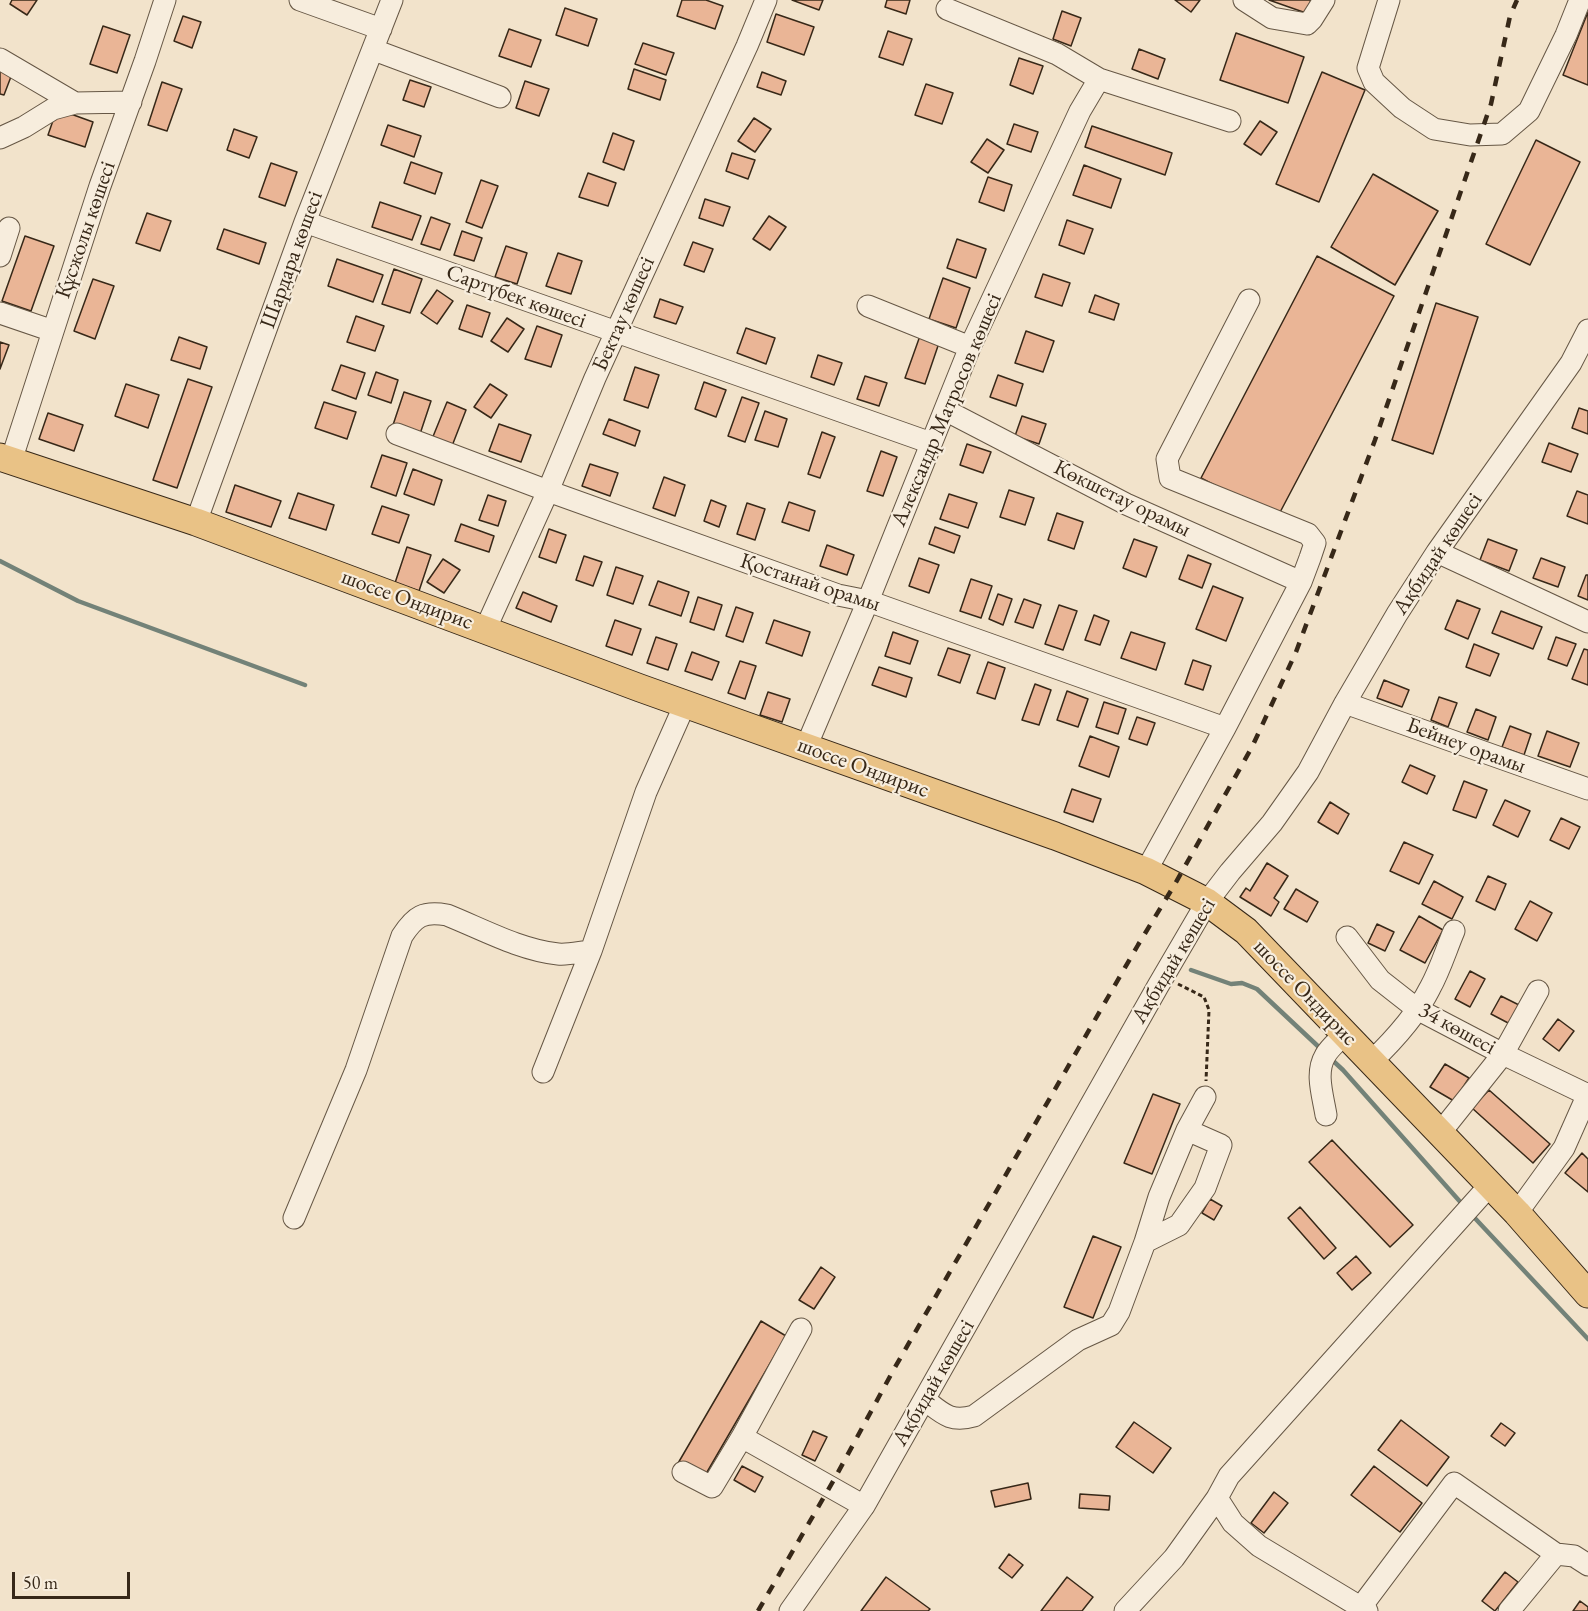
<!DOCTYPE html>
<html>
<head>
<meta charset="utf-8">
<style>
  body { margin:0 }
  #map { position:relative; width:1588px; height:1611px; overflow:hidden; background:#f2e3cb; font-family:"EB Garamond",serif }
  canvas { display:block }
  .scale { position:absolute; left:12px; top:1572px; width:118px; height:27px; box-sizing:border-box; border:3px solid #372818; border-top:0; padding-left:8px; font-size:18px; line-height:21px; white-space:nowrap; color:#372818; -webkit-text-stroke:4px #f7eddd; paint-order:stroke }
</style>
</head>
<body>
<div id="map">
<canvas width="1588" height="1611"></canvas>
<div class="scale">50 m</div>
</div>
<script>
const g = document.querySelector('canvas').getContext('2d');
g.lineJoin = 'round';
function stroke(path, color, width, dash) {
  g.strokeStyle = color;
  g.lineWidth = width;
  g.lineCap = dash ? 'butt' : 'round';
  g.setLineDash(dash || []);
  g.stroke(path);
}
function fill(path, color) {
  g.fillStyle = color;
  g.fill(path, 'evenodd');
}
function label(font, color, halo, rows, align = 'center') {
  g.font = font + ' "EB Garamond",serif';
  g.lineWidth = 4.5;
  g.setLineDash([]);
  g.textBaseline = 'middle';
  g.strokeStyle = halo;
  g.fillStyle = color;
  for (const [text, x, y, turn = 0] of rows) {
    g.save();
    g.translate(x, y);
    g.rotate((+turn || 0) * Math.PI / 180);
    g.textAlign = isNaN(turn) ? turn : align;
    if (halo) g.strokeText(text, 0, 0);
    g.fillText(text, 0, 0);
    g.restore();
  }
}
const stream = new Path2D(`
  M0,561L78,601L305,685
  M1191,970L1231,984L1242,983L1257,989L1322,1050
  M1330,1058L1343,1070L1463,1205
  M1471,1214L1588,1339`);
const building = new Path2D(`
  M12,0H37L27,15L10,4Z
  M682,0H706L723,6L715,29L677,16Z
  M792,0H823L819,10Z
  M887,0H910L906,14L885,7Z
  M1175,0H1200L1191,12Z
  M1269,0H1311L1306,13Z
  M565,8L597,19L588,46L556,35Z
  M1062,11L1081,18L1071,46L1053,39Z
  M1588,12V85L1563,75Z
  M776,14L814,27L804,55L767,42Z
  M183,16L201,22L192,48L174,41Z
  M103,26L130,35L117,73L90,64Z
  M509,29L541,40L531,67L499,56Z
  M888,31L912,39L903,65L879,57Z
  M1236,33L1304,57L1288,103L1220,80Z
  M643,43L674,53L666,75L635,64Z
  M1139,49L1165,59L1158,79L1132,69Z
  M1019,58L1043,66L1033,94L1010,85Z
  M634,69L666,80L660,100L628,89Z
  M0,70L12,74L4,95L0,94Z
  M762,72L786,81L781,95L757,87Z
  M1322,72L1365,90L1319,202L1276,184Z
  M410,80L431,87L424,107L403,100Z
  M525,81L549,89L539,116L516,108Z
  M162,82L182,89L167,131L148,125Z
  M926,84L953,93L942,124L915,115Z
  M57,109L93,122L85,147L48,135Z
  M754,118L771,129L755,152L738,141Z
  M1260,121L1277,132L1261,155L1244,144Z
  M1014,124L1038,132L1031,152L1007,144Z
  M388,125L421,136L414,157L381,145Z
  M1092,126L1172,153L1165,175L1085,147Z
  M234,129L257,137L249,158L227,150Z
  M613,133L634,141L624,170L603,162Z
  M987,139L1004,150L988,173L971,162Z
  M1536,140L1580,162L1530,265L1486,244Z
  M732,153L755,160L748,179L726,171Z
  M411,162L442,173L435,194L404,183Z
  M271,163L297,172L285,206L259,197Z
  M1084,165L1121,179L1111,208L1073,195Z
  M588,173L616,183L608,206L579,197Z
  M1373,174L1438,211L1395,285L1331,247Z
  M988,177L1012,185L1004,211L979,202Z
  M481,180L498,186L482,228L466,222Z
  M705,199L730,207L723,226L699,218Z
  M380,202L421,216L412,240L372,227Z
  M147,213L171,221L160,251L136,243Z
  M769,216L786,227L770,250L753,239Z
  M431,217L450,224L440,250L421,244Z
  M1067,220L1093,229L1084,254L1059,245Z
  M224,229L266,243L259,264L217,249Z
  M462,231L482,238L474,261L454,255Z
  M25,236L54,246L31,311L2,301Z
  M957,239L986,249L976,278L947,268Z
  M693,242L713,249L704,272L684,265Z
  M506,246L527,253L517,284L495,277Z
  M558,253L582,261L571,294L546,286Z
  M1317,256L1394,296L1277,518L1201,478Z
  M337,259L383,275L373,302L328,286Z
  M394,269L422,279L410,313L382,304Z
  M1043,274L1070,283L1062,306L1035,297Z
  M943,278L970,288L956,328L929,319Z
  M93,279L114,286L95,339L74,331Z
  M437,290L453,301L437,324L421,313Z
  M1095,295L1119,304L1114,320L1089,312Z
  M660,299L683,307L676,324L654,317Z
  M1436,303L1478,317L1433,454L1392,440Z
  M467,305L490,313L482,337L459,329Z
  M356,316L384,326L375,351L347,342Z
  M507,318L524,329L508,352L491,341Z
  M537,326L562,335L551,367L525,359Z
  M746,328L775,338L766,364L737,353Z
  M1026,331L1054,341L1043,372L1015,363Z
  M921,333L940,340L925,384L905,378Z
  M179,337L207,347L200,369L171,360Z
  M0,342L9,345L0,369Z
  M818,355L842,363L834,385L811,377Z
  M341,365L365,373L356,399L332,390Z
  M635,367L659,375L648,408L624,400Z
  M376,372L398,380L391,403L368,395Z
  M998,375L1023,384L1016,406L990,397Z
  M865,376L887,383L879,406L857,399Z
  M188,379L212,387L177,488L153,480Z
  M704,382L726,390L716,417L695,409Z
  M126,384L159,395L148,428L115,416Z
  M490,384L507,395L491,418L474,407Z
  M404,392L431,401L420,434L393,425Z
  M742,397L759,403L745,442L728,436Z
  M324,402L356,412L347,439L315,428Z
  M447,402L466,410L452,446L432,439Z
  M1579,408L1588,411V434L1572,428Z
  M765,411L787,419L778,447L755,440Z
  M48,413L83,425L74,451L39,439Z
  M1022,416L1046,424L1039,444L1015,436Z
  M609,419L640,431L635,446L603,434Z
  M499,424L531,435L521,462L489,451Z
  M822,432L835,437L820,478L808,474Z
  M1549,443L1578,454L1571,472L1542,462Z
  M967,444L991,452L983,473L960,465Z
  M881,451L897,457L883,496L867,491Z
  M382,455L407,463L396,496L371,487Z
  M590,464L618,473L610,496L582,486Z
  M413,469L442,480L434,505L404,494Z
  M664,477L685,485L675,516L653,508Z
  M235,485L281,501L271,527L226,512Z
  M1009,490L1034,498L1025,525L1000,517Z
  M1577,491L1588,495V524L1567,516Z
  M298,493L334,505L326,530L289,518Z
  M949,494L977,503L968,528L940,519Z
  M488,495L506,501L498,526L479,520Z
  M711,500L726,506L719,527L704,521Z
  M789,502L815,511L809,531L782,522Z
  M747,503L765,509L755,540L737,534Z
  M382,506L409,515L399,543L372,534Z
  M1057,513L1083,522L1074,549L1048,540Z
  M461,524L494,536L489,552L455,541Z
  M935,527L960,536L954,553L929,544Z
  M549,529L566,535L556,563L539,557Z
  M1134,539L1157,547L1146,577L1123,568Z
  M1488,539L1517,550L1509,571L1480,560Z
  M827,545L854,555L847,575L820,566Z
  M407,547L431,555L419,591L395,583Z
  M1188,555L1211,564L1202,588L1179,579Z
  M584,556L602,562L593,586L576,580Z
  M919,558L939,565L929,593L909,586Z
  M1541,558L1565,567L1558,587L1533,578Z
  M443,559L460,570L444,593L427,582Z
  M616,567L643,576L633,604L607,595Z
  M1586,575H1588V600L1578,596Z
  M971,579L992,586L981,618L960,611Z
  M658,581L689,592L681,616L649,605Z
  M1213,586L1243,598L1226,641L1196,629Z
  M523,592L557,606L551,622L516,608Z
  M998,594L1012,599L1003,625L989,619Z
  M698,597L722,605L714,630L690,622Z
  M1024,599L1041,605L1033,628L1015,622Z
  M1457,600L1480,609L1468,639L1445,629Z
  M1059,605L1077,611L1063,650L1045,644Z
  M736,607L753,613L743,642L726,636Z
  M1501,611L1542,627L1533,649L1492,633Z
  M1094,615L1109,621L1100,645L1085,640Z
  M615,620L641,629L632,655L606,646Z
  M774,620L810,632L802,656L766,643Z
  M893,632L918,641L910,664L885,656Z
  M1131,632L1165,643L1156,670L1121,658Z
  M656,637L677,644L668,670L647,663Z
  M1556,637L1576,644L1567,666L1548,659Z
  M1474,644L1499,654L1490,676L1466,667Z
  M948,648L970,655L960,683L938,675Z
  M1584,649L1588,650V685L1572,679Z
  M692,652L719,662L712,680L685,671Z
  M1193,660L1211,666L1203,690L1185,684Z
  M740,661L756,666L745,699L728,693Z
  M988,662L1005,668L995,699L977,693Z
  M879,667L912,678L906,697L872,685Z
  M1384,680L1409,690L1402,707L1377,698Z
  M1035,684L1051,690L1039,725L1022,720Z
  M1067,691L1088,699L1078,727L1057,720Z
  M768,692L790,699L782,722L760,715Z
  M1439,697L1457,703L1448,727L1431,720Z
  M1104,702L1126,709L1118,734L1096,727Z
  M1476,709L1496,717L1488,740L1467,732Z
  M1137,717L1155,723L1147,745L1129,739Z
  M1510,726L1531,734L1524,755L1502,747Z
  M1547,731L1579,743L1570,767L1538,756Z
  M1090,736L1119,747L1109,777L1079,766Z
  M1410,765L1435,776L1427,794L1402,782Z
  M1464,781L1487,790L1476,818L1453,810Z
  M1072,789L1101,799L1093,822L1064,812Z
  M1505,800L1530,811L1518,837L1493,825Z
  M1330,802L1349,814L1338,834L1318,822Z
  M1561,818L1580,827L1569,849L1550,840Z
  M1404,842L1433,855L1419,884L1390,871Z
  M1267,863L1288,876L1274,898L1279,902L1271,916L1240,897L1246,888L1250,891Z
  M1488,876L1506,884L1495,910L1476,901Z
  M1434,881L1463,897L1452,919L1422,904Z
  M1296,889L1318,902L1307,922L1284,909Z
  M1530,901L1552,913L1537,941L1515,929Z
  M1419,916L1443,930L1425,963L1400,950Z
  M1377,924L1394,932L1385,951L1368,943Z
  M1470,971L1485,979L1470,1007L1455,999Z
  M1501,996L1521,1006L1512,1025L1491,1014Z
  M1558,1019L1574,1031L1559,1051L1543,1039Z
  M1445,1064L1469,1078L1454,1101L1430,1087Z
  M1489,1090L1550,1144L1533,1163L1472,1108Z
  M1153,1094L1180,1104L1152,1174L1124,1163Z
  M1332,1140L1413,1225L1390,1247L1309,1162Z
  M1582,1153L1588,1159V1192L1565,1173Z
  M1210,1199L1222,1206L1214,1220L1202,1213Z
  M1300,1207L1336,1248L1324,1259L1288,1218Z
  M1093,1236L1121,1247L1093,1318L1064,1307Z
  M1356,1256L1371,1273L1352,1290L1337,1273Z
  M821,1267L835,1277L814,1309L799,1300Z
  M761,1321L786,1336L703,1479L677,1465Z
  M1401,1420L1449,1457L1427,1486L1378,1450Z
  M1134,1422L1171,1448L1153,1473L1116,1447Z
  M1501,1423L1515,1433L1505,1446L1491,1436Z
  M813,1431L827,1437L815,1461L802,1455Z
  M742,1466L763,1477L755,1492L734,1480Z
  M1374,1466L1422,1503L1400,1532L1351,1495Z
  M1028,1483L1031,1499L995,1507L991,1491Z
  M1274,1492L1288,1503L1264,1533L1251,1523Z
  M1080,1494L1110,1496L1109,1510L1079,1508Z
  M1009,1554L1023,1565L1012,1578L999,1568Z
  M1505,1572L1518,1582L1495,1611L1482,1601Z
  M886,1577L930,1609L928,1611H861Z
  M1067,1577L1093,1597L1082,1611H1041Z
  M1580,1601L1588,1607V1611H1573Z`);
const path = new Path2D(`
  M1178,984L1204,997L1209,1010L1206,1081`);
const minor = new Path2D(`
  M300,0L381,29
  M1244,0L1272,18L1307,24L1312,19L1324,0
  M1389,0L1368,68L1374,82L1402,108L1434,129L1470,135L1502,134L1529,111L1566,35L1580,0
  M947,9L1057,54L1099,79L1230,121
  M374,50L500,97
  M0,59L75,103
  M0,138L24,127L53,109L75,103L131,102
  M305,222L931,443
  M0,256L9,228
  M868,306L970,347
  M0,313L53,331
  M945,410L1126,504L1301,582
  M397,434L548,491L838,595L868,601L1225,728
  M11,461L100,186L145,61L165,0
  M196,522L305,222L392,0
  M1437,552L1588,622
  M485,630L548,491L595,378L747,46L766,0
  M1345,703L1588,789
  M806,747L868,601L970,347L1080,111L1099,79
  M1146,871L1225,728L1301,582L1310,558L1315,543L1308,534L1170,478L1167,459L1249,300
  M1347,937L1380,980L1417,1009L1503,1054L1588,1095
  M1371,1062C1394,1040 1416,1016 1430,988C1440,970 1446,950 1454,931
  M543,1072L591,951L646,792L685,704
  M1326,1115C1323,1096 1315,1073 1325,1056C1329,1048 1338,1041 1345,1034
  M1440,1133L1503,1054L1538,991
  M1517,1213L1564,1148L1588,1094
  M294,1218L356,1070L402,936C415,916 423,911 447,915C482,929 520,950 558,954C568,955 580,952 591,951
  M1145,1242L1159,1197L1187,1130L1205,1097
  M925,1400C942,1413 950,1423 974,1416L1078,1340L1111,1325L1119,1312L1145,1242L1179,1225L1205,1188L1221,1145L1187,1130
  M742,1437L864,1506
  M683,1472L712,1487L742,1437L801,1329
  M1217,1498L1233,1523L1259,1546L1367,1611
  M1361,1607L1454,1483L1556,1554L1574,1556L1588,1565
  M790,1611L864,1506L1158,986L1207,902L1230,872L1272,823L1308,772L1345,703L1397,614L1437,552L1571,363L1588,330
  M1125,1611L1174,1558L1217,1498L1229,1476L1490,1185
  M1509,1611L1556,1554`);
const major = new Path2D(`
  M0,457L196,522L640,688L1055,836L1146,871L1207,902L1246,931L1517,1213L1588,1294`);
const rail = new Path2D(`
  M758,1611L835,1478L894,1369L1138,945L1175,884L1252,747L1296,652L1375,440L1491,104L1510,16L1517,0`);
const streetNames = [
  ["Құсжолы көшесі",86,230,-71],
  ["Шардара көшесі",292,260,-70],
  ["Сартүбек көшесі",516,297,20],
  ["Бектау көшесі",624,314,-66],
  ["Александр Матросов көшесі",947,410,-67],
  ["Көкшетау орамы",1122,499,26],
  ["Ақбидай көшесі",1438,554,-56],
  ["Қостанай орамы",810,583,18],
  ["шоссе Ондирис",407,600,20],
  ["Бейнеу орамы",1466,746,20],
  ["шоссе Ондирис",863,768,20],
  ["Ақбидай көшесі",1174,961,-59],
  ["шоссе Ондирис",1305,993,46],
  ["34 көшесі",1457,1029,29],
  ["Ақбидай көшесі",934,1383,-60]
];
stroke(stream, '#738278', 4.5);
fill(building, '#eab596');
stroke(building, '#372818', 1.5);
stroke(minor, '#665745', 23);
stroke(major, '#372818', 29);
stroke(path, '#372818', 3, [4.5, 3]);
stroke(minor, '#f7eddd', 21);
stroke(major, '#e9c286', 27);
stroke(rail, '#372818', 4.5, [10, 10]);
label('22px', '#372818', '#f7eddd', streetNames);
</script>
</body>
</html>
